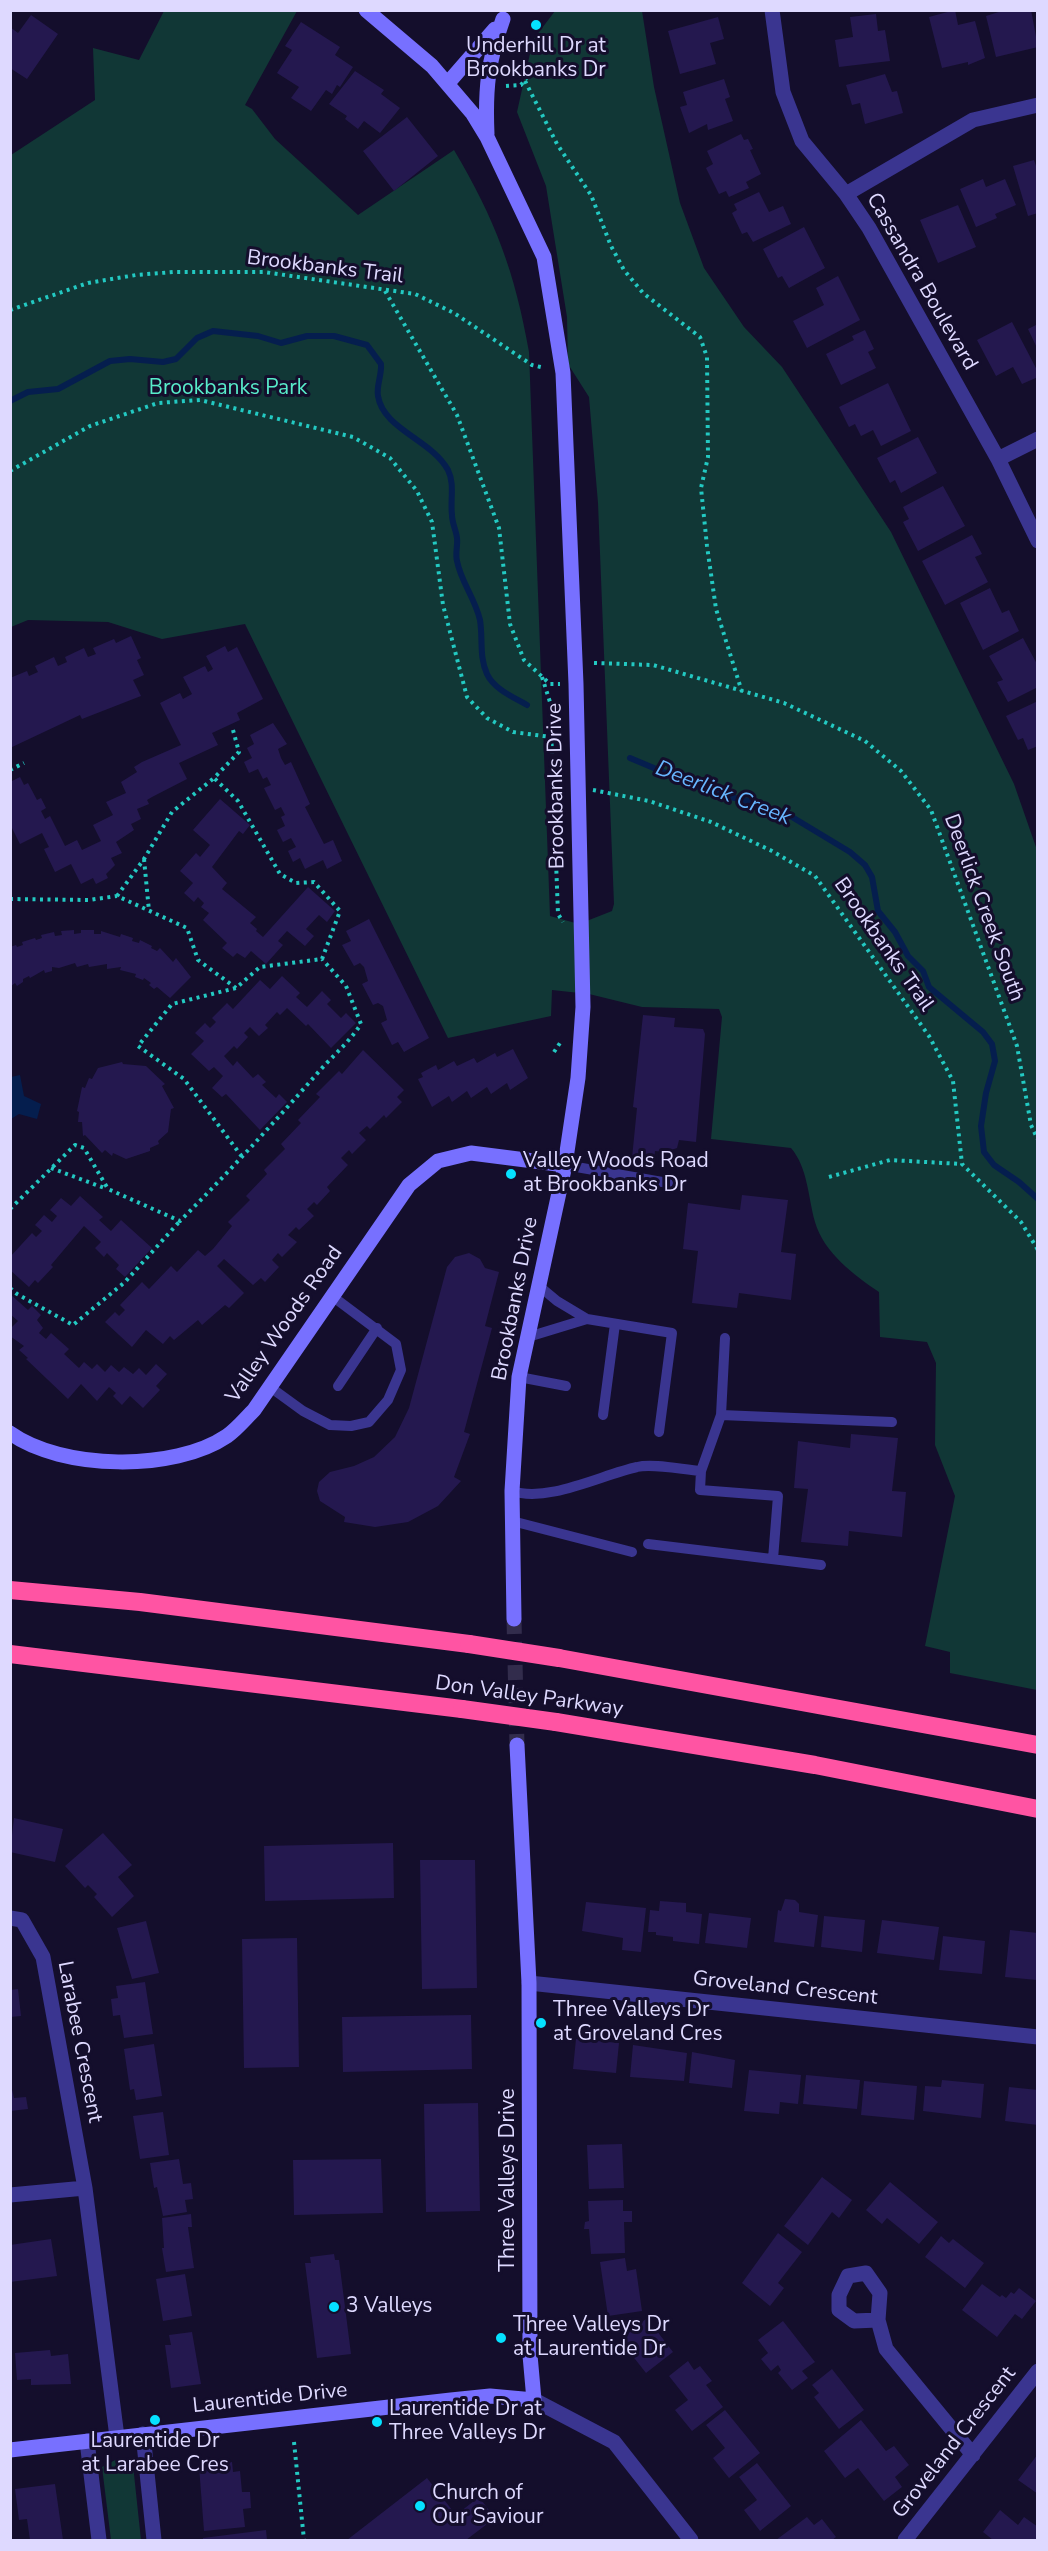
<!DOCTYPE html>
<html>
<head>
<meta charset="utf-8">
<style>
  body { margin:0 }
  #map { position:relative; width:1048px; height:2551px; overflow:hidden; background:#140e2c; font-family:"Nunito Sans",sans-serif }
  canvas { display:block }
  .frame { position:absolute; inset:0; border:12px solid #ded9ff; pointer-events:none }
</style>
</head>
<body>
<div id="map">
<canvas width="1048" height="2551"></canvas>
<div class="frame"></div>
</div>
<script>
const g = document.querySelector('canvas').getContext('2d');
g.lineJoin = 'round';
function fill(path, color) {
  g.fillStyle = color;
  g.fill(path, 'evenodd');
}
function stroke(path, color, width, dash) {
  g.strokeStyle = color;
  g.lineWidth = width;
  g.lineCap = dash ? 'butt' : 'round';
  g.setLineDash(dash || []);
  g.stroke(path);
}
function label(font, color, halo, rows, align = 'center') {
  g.font = font + ' "Nunito Sans",sans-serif';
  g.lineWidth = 6;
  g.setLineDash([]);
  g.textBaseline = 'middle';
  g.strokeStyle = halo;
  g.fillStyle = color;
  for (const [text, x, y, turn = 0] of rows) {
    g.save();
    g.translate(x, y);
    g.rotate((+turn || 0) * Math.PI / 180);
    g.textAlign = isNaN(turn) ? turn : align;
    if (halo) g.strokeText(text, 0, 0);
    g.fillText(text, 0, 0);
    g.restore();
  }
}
const green = new Path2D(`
  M164,11H297L245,105L252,109L275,139L358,215L454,150C495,219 515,272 529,352L550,916L579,924L612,911L614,904L598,503L589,397L568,364L567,317L546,186L517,112L533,40L555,11H642L654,87L680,203L704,268L744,327L782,367L891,532L1014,784L1037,850V1690L950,1673V1652L925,1646L955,1496L935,1445L936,1363L927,1342L880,1337L879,1292C854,1275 824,1253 815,1222C808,1197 808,1168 791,1148L711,1139L722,1017L719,1009L642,1007L589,994L552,990L551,1016L448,1038L245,624L162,639L108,622L28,620L11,627V155L95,100L93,48L139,60Z
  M119,2458L133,2465L141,2540H111L102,2467Z`);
const water = new Path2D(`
  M20,1075L24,1096L41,1104L37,1119L19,1114L11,1119V1077Z`);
const stream = new Path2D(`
  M10,401L28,392L58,389L110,361L130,359L163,362L176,359L197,338L213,331L258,336L281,343L307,336H334L367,345L381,364C382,375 376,386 378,396C383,429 432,440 448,470C455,484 450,500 452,515C452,523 456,530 457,538C458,545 455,553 457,561C461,582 475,598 480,620C483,638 479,657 487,674C494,689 513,697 527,705
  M630,758L711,792L751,802L792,817L850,852L865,865L872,877L878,911L895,932L908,956L923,971L929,987L983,1032L992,1044L995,1061L986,1093L981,1126L984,1152L994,1165L1019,1182L1038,1199`);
const building = new Path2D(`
  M955,10L958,25L975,21L985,58L968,65V62L942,68L929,17Z
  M1005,10H1031L1038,47L996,57L986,16Z
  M876,14L878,31L885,30L890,61L839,67L835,40L853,37L850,17Z
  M31,15L58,34L27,79L10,68V27L18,33Z
  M718,17L724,39L710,43L716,64L680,74L668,31Z
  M301,22L340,47L335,55L353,67L340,87L337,85L332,94L326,90L311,111L291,98L299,87L277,73L292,50L285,46Z
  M355,71L384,90L381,94L400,108L380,133L364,121L358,129L345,119L347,116L329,104Z
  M885,74L892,92L897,91L903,113L865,124L860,103L852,105L846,85Z
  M724,79L730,97L725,99L733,121L708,130L707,124L689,133L680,107L687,105L683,92Z
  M407,117L438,156L394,191L363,151Z
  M741,134L744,140L748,139L753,149L750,150L761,174L746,182L749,188L729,197L726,191L719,194L706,168L713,164L707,151Z
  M1034,160L1038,172V213L1028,216L1013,166Z
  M983,179L986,187L1005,179L1016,205L995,214L997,218L976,227L960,189Z
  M759,192L769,212L783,206L791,224L753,242L747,232L742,234L732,213L737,210L734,204Z
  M958,205L976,247L938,263L920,220Z
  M804,227L825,268L789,288L782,276L778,278L763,249Z
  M838,276L860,320L807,348L793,321L824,305L816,288Z
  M1012,322L1038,372V377L1022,384L1013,367L996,376L977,340Z
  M1038,324V350L1028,329Z
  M865,330L874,349L868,352L876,368L841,385L826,354L854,340L852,336Z
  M888,383L911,431L881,446L873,430L861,436L855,424L849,427L839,407Z
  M918,437L937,473L901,493L895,480L890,483L877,458Z
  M943,486L965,526L918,551L903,522L909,519L903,507Z
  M972,535L982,554L975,557L988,582L945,605L922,561Z
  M990,588L1002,613L1009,610L1019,631L983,650L960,603Z
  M131,636L141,658L137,660L144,675L133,680L141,696L82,719L80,715L10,748V678L27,671L29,676L38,672L35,666L54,657L58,666L67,662L65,657L84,648L88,657L96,654L93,648L114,639L116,643Z
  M1023,638L1038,666V687L1008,702L997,682L1003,680L989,656Z
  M225,646L228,652L237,647L263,699L237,713L240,720L212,733L218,745L179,763L187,779L152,797L147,800L149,804L137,809L141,819L131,824L134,830L116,842L122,853L111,858L115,865L106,874L108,878L96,884L93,878L81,884L71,864L55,872L44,849L49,847L42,833L20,844L10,824V782L20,777L24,785L28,783L37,800L41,798L46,808L41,811L45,819L50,816L65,846L77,840L82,850L101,841L93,825L113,815L106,802L126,793L121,782L137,772L134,767L142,762L181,745L160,703L180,693L183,699L192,694L183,677L205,666L208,672L213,669L206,656Z
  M1038,701V746L1028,750L1023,738L1018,740L1006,716Z
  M273,723L287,744L278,749L281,758L285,765L291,762L310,804L305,807L324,844L333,840L342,861L327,869L323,860L305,869L300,858L293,862L288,851L296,847L291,838L283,842L277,830L285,826L281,817L285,815L281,807L275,810L264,788L271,785L267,777L263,779L258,769L249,773L244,762L252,758L247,748L254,744L250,735Z
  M220,799L250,825L243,834L239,831L212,867L227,883L222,889L256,917L250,923L257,929L256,931L263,937L308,887L335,911L327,922L319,915L306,929L314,936L305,946L287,931L278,941L283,945L266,964L251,951L245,958L237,953L233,957L222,948L227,943L203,920L209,913L201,907L204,903L198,897L194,902L184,893L193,883L180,871L196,853L200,857L210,845L193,830Z
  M369,919L429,1038L404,1052L398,1042L392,1045L381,1023L387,1020L383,1006L378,1003L373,1005L362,984L368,981L364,967L360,963L354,966L342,945L351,941L346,931Z
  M74,930V934L81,933V930H94V934H101V931L120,937L121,934L133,938L132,941L139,943L140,940L152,946L151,948L157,951L160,948L173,962L176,958L191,977L170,998L157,987L154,989L149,985L151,983L144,978L143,980L135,977L136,974L120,970L121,967L107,969V964L89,967L88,964L77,967L75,963L59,968L52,967V971L45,973L44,970L30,978L29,976L23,979V982L17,986L15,983L10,987V947L16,945L17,947L23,945L22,942L35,938L36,940L42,938L41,935L54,932L55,936L62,935L61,931Z
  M282,976L300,993L296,997L307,1007L322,991L331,1000L327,1004L341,1018L346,1013L356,1023L331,1048L308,1024L306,1026L287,1008L280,1015L277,1012L265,1025L268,1028L259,1036L250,1027L244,1033L248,1037L237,1049L234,1046L224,1056L233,1066L237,1061L253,1078L258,1074L266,1082L262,1085L276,1098L279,1094L287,1102L260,1130L226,1094L222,1097L212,1088L223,1076L214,1067L209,1071L191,1054L204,1041L195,1033L205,1023L210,1028L216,1022L212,1018L227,1003L233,1009L260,980L270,989Z
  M643,1015L675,1018L674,1027L703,1029L705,1034L696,1142L679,1140L677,1148L665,1152L655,1151L654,1160L632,1158L637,1108L633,1107Z
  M513,1049L528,1078L510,1090L507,1083L491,1094L487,1087L471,1098L467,1091L452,1102L449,1096L432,1107L418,1079L423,1077L421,1073L436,1065L438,1070L454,1061L457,1066L474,1058L477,1063L495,1053L497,1057Z
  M363,1050L404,1090L397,1097L402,1102L386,1118L384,1115L370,1129L367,1126L359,1133L366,1140L352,1154L349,1150L341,1158L348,1165L327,1187L330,1191L317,1205L314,1202L307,1209L314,1216L299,1230L296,1227L288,1235L297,1242L282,1257L278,1253L272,1260L279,1267L265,1282L261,1278L253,1285L224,1259L217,1266L244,1293L229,1308L225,1305L202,1325L198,1320L174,1340L170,1336L163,1344L146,1330L132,1347L105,1322L115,1312L119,1316L125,1310L120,1305L142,1282L149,1289L171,1266L177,1272L198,1250L205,1256L213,1249L232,1226L228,1222L250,1200L246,1196L267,1174L264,1170L285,1149L281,1144L301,1123L298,1120L320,1097L316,1094L339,1071L342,1074Z
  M122,1062L123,1064L146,1066L165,1084L162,1086L174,1108L171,1109L168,1132L158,1141L159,1144L150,1148V1151L126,1159L113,1153L112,1156L105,1150L102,1153L85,1135L83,1136L82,1122H78L79,1112L77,1111L82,1087L85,1088L89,1078L92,1079L98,1068Z
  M742,1195L788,1200L781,1252L796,1254L791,1300L739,1293L737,1308L692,1303L698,1251L683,1249L688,1203L740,1210Z
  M80,1196L103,1217L99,1220L111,1231L121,1220L152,1248L125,1277L116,1269L119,1265L107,1253L104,1257L95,1248L101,1242L84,1226L51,1265L53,1267L38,1283L35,1280L29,1287L10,1270V1257L32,1233L36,1237L42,1231L35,1225L44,1215L52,1222L57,1216L50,1210L61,1198L71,1206Z
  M469,1253L480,1259L485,1268L499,1272L485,1326L492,1328L464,1432L470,1434L454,1477L461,1481L438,1506L408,1522L375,1527L344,1522L345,1517L320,1501L317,1491L319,1482L330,1472L354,1466L374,1457L395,1437L409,1408L447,1267L455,1257Z
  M10,1294L28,1310L32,1306L41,1315L37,1320L43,1328L39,1333L46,1339L51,1333L69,1349L64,1354L79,1368L84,1362L92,1369L97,1364L105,1372L111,1365L119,1372L124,1367L133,1374L139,1368L146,1375L156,1364L167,1374L156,1386L160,1390L143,1408L130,1396L122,1405L113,1396L116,1393L109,1387L97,1401L81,1384L68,1399L26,1359L28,1358L19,1350L24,1346L10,1336V1329L18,1321L10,1314Z
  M851,1434L898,1438L892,1491L906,1492L902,1537L849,1531L848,1546L801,1542L808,1489L794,1488L798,1441L850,1448Z
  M14,1818L63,1829L55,1862L10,1852Z
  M103,1833L132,1865L118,1877L134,1896L112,1917L94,1897L97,1894L88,1885L85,1888L65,1866Z
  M393,1843L394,1898L265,1901L264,1846Z
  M420,1860H475L477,1988L422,1989Z
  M785,1899L795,1900L799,1904V1912L818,1915L814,1947L774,1942L778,1910L781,1911Z
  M660,1901L686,1903V1912L702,1914L699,1944L673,1941V1937L656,1935V1932H648L650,1910L659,1911Z
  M586,1902L646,1908L641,1952L622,1950L623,1938L582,1931Z
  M709,1913L751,1918L747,1948L705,1943Z
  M824,1916L865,1920L862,1952L821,1947Z
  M882,1920L939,1927L934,1960L877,1953Z
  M146,1921L159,1973L132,1979L117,1928Z
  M1010,1930L1038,1933L1037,1980L1005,1977Z
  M943,1936L985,1941L982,1974L939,1970Z
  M297,1938L299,2067L244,2068L242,1939Z
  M145,1982L153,2034L124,2038L120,2015L113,2016L111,1999L118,1998L116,1986Z
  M18,1989L21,2016L10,2017V1990Z
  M471,2015L472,2069L343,2072L342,2017Z
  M576,2039L619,2043L616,2073L573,2069Z
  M154,2044L162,2096L136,2100L134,2089L130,2090L124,2049Z
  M633,2045L687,2053L684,2081L630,2077Z
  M692,2052L735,2060L732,2088L689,2083Z
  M749,2070L801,2075L798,2104L780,2102L779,2114L744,2111Z
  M806,2075L860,2080L857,2109L803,2104Z
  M942,2080L984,2084L981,2118L923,2111L925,2086L941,2087Z
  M10,2081L14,2098L26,2097L28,2109L10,2111Z
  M864,2081L917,2086L914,2120L861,2115Z
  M1009,2087L1038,2090V2125L1005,2121Z
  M478,2103L480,2211L426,2212L424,2104Z
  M163,2112L169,2155L140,2159L133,2116Z
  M622,2144L624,2188L589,2189L587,2145Z
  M179,2159L183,2184L191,2183L193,2199L185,2200L187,2212L163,2216L157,2187L154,2188L150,2163Z
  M381,2159L383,2213L294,2215L293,2160Z
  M822,2177L852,2200L839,2218L832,2212L808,2245L784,2226Z
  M890,2182L938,2222L919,2244L887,2218L882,2224L866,2210Z
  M623,2200V2211H632V2222H624L625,2253L591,2254L589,2229H584L585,2222L589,2221L588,2201Z
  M191,2214L192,2227H188L194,2268L166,2272L162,2248H164L162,2218Z
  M778,2233L802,2252L778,2283L784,2288L770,2306L742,2283Z
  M941,2236L949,2243L953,2239L984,2263L965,2288L925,2257Z
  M51,2239L57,2276L10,2282V2245Z
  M334,2254L335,2260H339L351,2354L317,2358L305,2263H311L310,2257Z
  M625,2258L627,2271L636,2269L642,2311L608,2316L600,2262Z
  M185,2274L192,2316L163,2321L156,2279Z
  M982,2284L1000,2297L1002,2295L1006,2298L1011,2292L1014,2294L1019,2288L1036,2301L1022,2319L1015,2314L997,2337L962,2310Z
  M647,2318L673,2352L646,2373L620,2340Z
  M783,2321L815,2362L802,2371L808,2378L792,2390L778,2373L781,2370L778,2365L771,2371L761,2359L768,2353L758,2340Z
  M192,2332L201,2384L171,2388L165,2345H171L169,2335Z
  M50,2350L51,2356L68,2354L71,2384L31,2385V2379L17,2380L15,2353Z
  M688,2361L694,2370L700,2366L712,2381L706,2385L723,2407L692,2431L675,2410L688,2400L669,2376Z
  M832,2369L864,2410L839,2429L814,2397L819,2393L812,2385Z
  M725,2410L760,2453L729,2478L713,2458L725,2448L706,2425Z
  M861,2420L886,2451L894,2446L909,2465L895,2477L902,2487L884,2501L858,2468L845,2478L824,2451Z
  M1038,2454V2494L1018,2480Z
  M232,2462L233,2472L240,2471L242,2492H250L251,2508L243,2509L245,2527L204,2531L199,2466Z
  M757,2463L791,2506L760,2531L744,2510L757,2500L739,2477Z
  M427,2478L456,2515L479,2497L495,2518L466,2540H347Z
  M55,2484L63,2540H30L27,2519L19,2520L15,2489Z
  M1000,2510L1018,2525L1024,2517L1038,2527V2540H993L983,2532Z
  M807,2517L814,2525L822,2519L836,2537L832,2540H776Z
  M266,2530L267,2540H203V2538Z`);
const secondaryTunnel = new Path2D(`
  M514,1619L517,1745`);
const path = new Path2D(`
  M525,81L557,144L591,195L611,246L624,270L643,293L700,337L707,357L708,457L701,488L707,546L716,609L742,692
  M506,86L521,85L527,77L524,69L512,63
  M385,291L457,415L499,528L510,624L524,660L550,684H560
  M10,310L88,283L136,275L173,272H264L415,294L454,313L532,365L545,368
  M10,471L90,426L158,403L200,400L353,437L390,458L417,491L432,522L443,605L467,697L487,718L513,732L551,737
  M594,663L653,665L784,703L865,741L901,771L931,810L1017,1046L1031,1125L1038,1140
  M542,677L550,702L558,914L563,922
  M233,730L239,752L214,778L238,801L280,874L296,883L314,882L340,911L322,959L260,967L236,988L172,1004L138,1046L184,1079L243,1158
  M10,770L24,763
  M593,790L649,801L711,822L772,851L815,876L929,1036L953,1081L962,1164L1021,1222L1038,1250
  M144,859L149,911
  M117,896L144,859L172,812L214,778
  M10,899L89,900L117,896L187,928L198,960L236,988
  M554,1052L562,1040
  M51,1168L107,1189
  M829,1177L890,1160L961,1164
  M10,1209L75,1145L84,1148L108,1189L180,1221C227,1174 271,1126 315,1076C330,1058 348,1044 361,1024L346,986L322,959
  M10,1288L17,1294L73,1325L125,1282L180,1221
  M294,2442L304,2540`);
const lane = new Path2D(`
  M565,1165L668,1183
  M539,1286L557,1301L587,1319L672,1333L659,1432
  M528,1337L587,1319
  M519,1377L566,1386
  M338,1386L377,1328
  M270,1387L303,1411L330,1425L351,1426L369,1422L388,1400L401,1370L396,1344L332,1296
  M603,1415L615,1324
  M721,1415L892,1422
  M701,1471L700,1490L778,1496L773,1559
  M512,1491C548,1503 601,1475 637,1467C653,1463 684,1470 701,1471L721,1415L725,1338
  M512,1521L632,1552
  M648,1544L821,1565`);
const street = new Path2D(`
  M772,10L783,92L802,141L846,194L869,228L998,459L1038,541
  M846,194L973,120L1038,105
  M998,459L1038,439
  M10,1918L22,1920L43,1957L85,2188L117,2437
  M529,1983L1038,2037
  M10,2195L85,2188
  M878,2320L854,2321L839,2310V2295L848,2276L866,2273L880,2293L878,2320L886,2349L973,2455
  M534,2400L614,2442L691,2540
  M143,2434L154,2540
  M87,2441L99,2540
  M905,2540L1038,2371`);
const secondary = new Path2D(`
  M366,10L432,66L473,114L487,137L544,257L563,373L576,684L583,1007L578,1078L565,1165L519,1377L512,1491L514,1619
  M448,83L495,29
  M487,134C485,89 488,61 503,19
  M10,1433C62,1470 174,1472 227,1436C237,1429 245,1419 254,1410L409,1185L438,1161L471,1153L565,1165
  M10,2450L451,2400L490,2396L534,2400L530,2355L529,1983L517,1745`);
const highway = new Path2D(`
  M10,1590L140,1602L469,1644
  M10,1654L462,1709
  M559,1658L1038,1745
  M556,1722L815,1765L1038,1809`);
const highwayBridge = new Path2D(`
  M469,1644L559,1658
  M462,1709L556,1722`);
const markers = [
  [536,25,6,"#05e1ff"],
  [511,1174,6,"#05e1ff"],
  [541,2023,6,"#05e1ff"],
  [334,2307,6,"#05e1ff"],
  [501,2338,6,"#05e1ff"],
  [155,2420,6,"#05e1ff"],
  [377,2422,6,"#05e1ff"],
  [420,2506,6,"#05e1ff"]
];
const poiNames = [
  ["Underhill Dr at",536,47,"center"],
  ["Brookbanks Dr",536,71,"center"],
  ["Valley Woods Road",523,1162],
  ["at Brookbanks Dr",523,1186],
  ["Three Valleys Dr",553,2011],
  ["at Groveland Cres",553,2035],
  ["3 Valleys",346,2307],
  ["Three Valleys Dr",513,2326],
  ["at Laurentide Dr",513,2350],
  ["Laurentide Dr at",389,2410],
  ["Three Valleys Dr",389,2434],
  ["Laurentide Dr",155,2442,"center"],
  ["at Larabee Cres",155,2466,"center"],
  ["Church of",432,2494],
  ["Our Saviour",432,2518]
];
const streetNames = [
  ["Brookbanks Trail",325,268,7],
  ["Cassandra Boulevard",921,282,60],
  ["Brookbanks Drive",557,786,-91],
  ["Deerlick Creek South",983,908,70],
  ["Brookbanks Trail",883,945,55],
  ["Brookbanks Drive",516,1299,-79],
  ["Valley Woods Road",285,1325,-55],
  ["Don Valley Parkway",529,1697,8],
  ["Groveland Crescent",785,1989,6],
  ["Larabee Crescent",79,2042,79],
  ["Three Valleys Drive",509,2180,-90],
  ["Laurentide Drive",270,2399,-6],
  ["Groveland Crescent",955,2443,-52]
];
const parkNames = [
  ["Brookbanks Park",228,389]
];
const waterNames = [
  ["Deerlick Creek",723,794,21]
];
fill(green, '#113736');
fill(water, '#051e4e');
stroke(stream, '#051e4e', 6);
fill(building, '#24184f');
stroke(secondaryTunnel, '#322c4c', 15, [15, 8]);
stroke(path, '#23c9c2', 4, [3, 4.5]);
stroke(lane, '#3a3590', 10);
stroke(street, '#3a3590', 15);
stroke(secondary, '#7770ff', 15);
stroke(highway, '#ff54a3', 18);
stroke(highwayBridge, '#ff54a3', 18);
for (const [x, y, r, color] of markers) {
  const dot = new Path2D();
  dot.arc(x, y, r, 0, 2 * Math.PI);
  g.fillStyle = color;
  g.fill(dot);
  stroke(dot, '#140e2c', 2);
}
label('21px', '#ded9ff', '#140e2c', poiNames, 'left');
label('21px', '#ded9ff', '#140e2c', streetNames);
label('21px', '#58ecca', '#140e2c', parkNames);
label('italic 22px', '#67b6ff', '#140e2c', waterNames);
</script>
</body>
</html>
